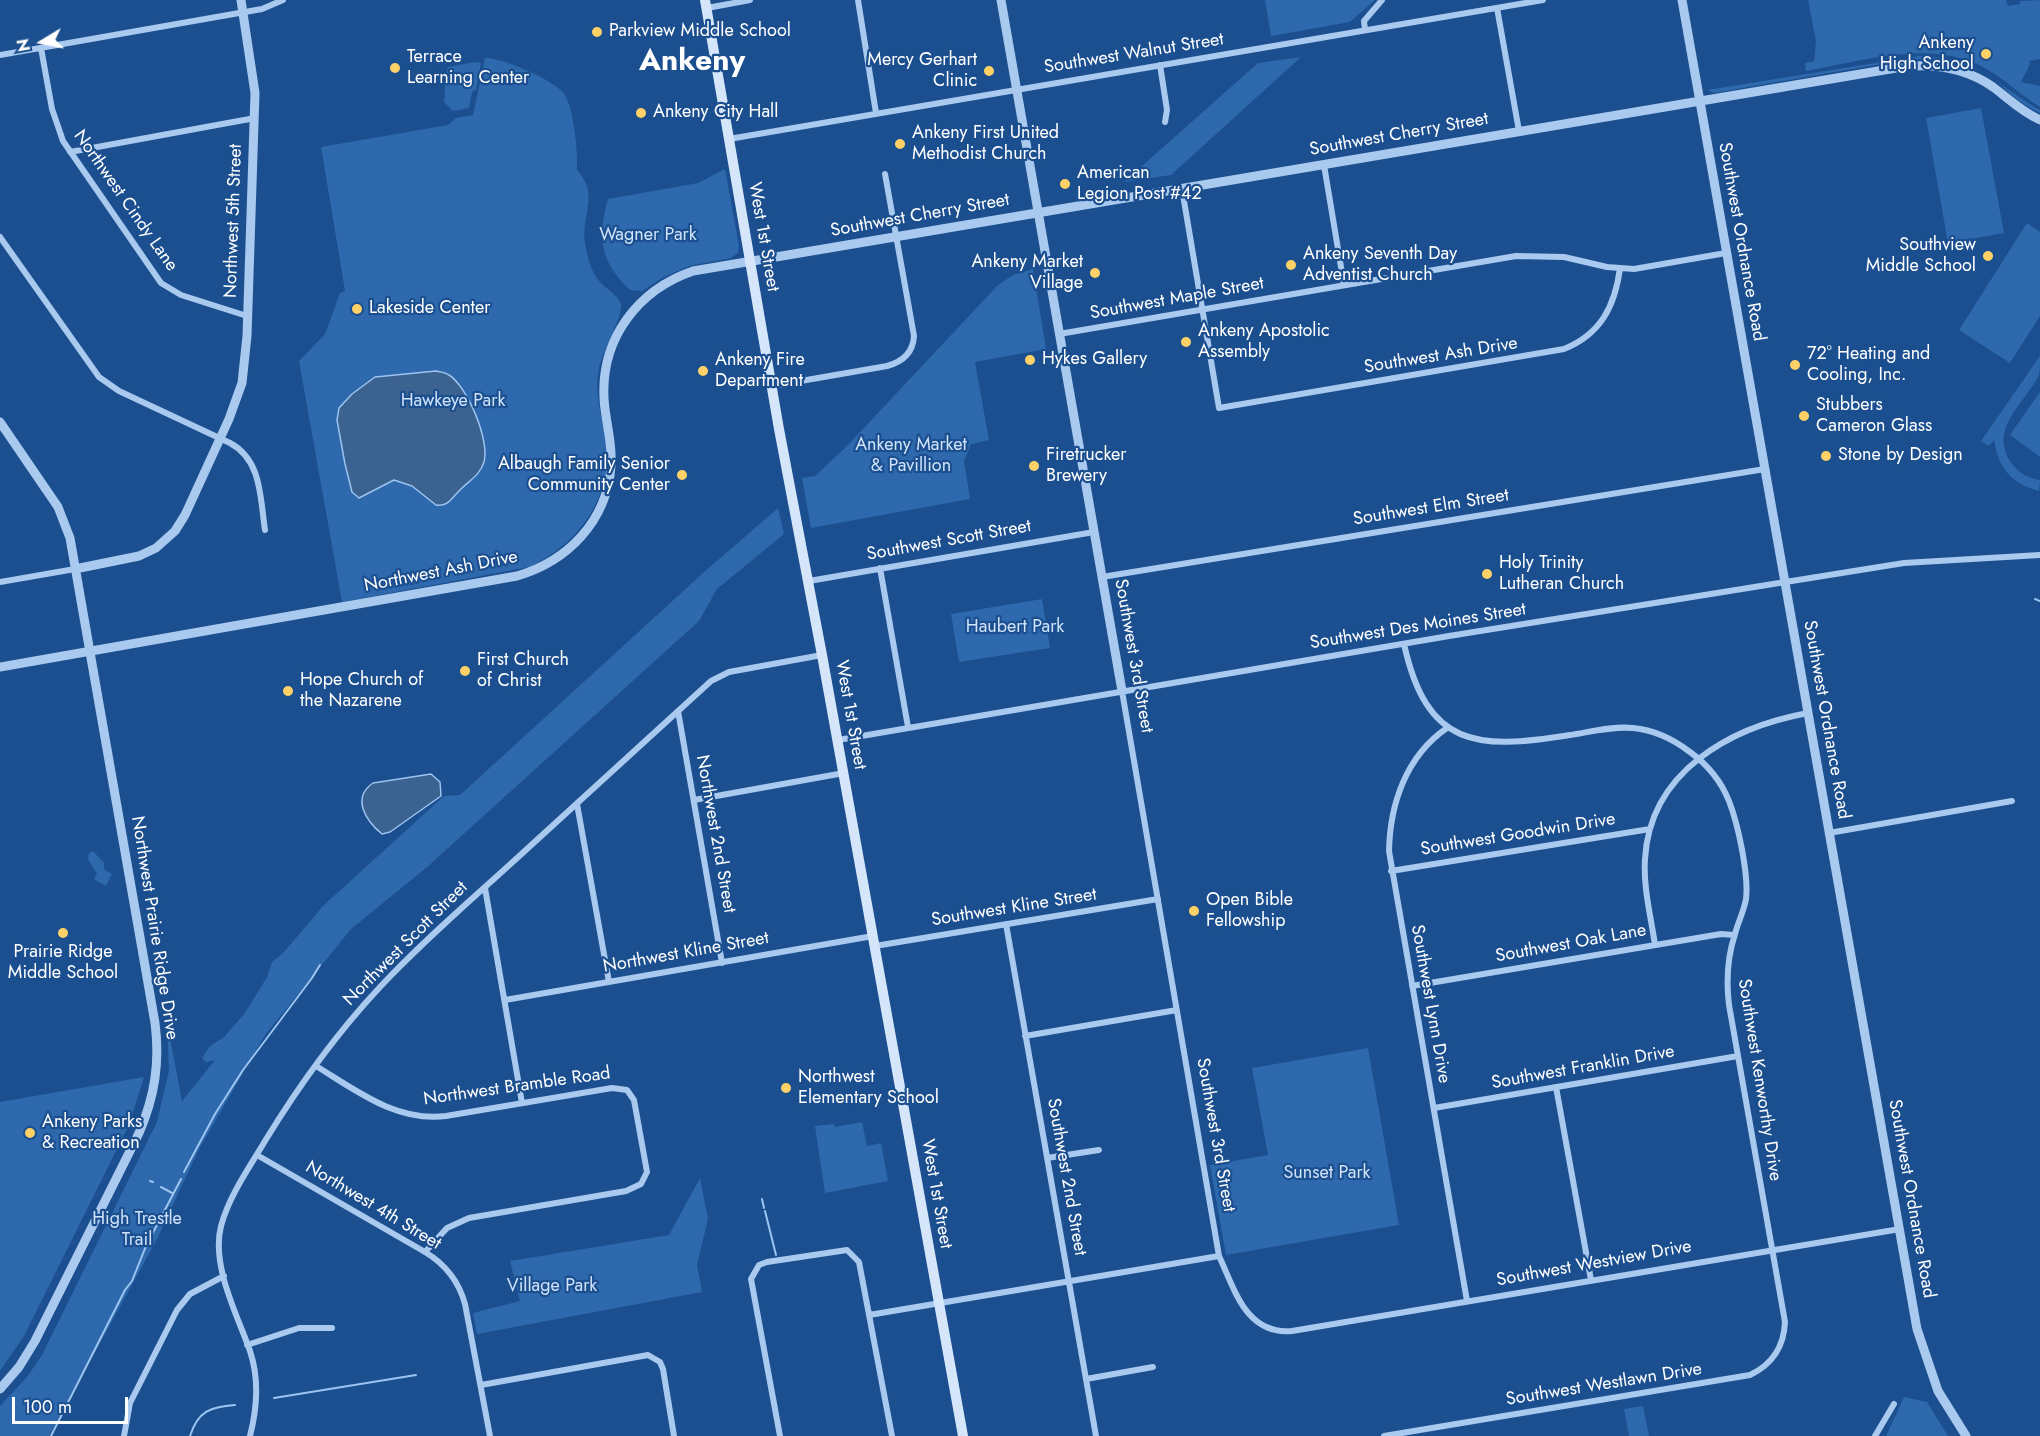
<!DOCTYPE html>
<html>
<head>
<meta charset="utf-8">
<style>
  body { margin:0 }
  #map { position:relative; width:2040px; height:1436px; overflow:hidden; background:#1b4f8f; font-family:Jost,sans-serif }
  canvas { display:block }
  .north { position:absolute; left:12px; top:12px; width:60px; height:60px; -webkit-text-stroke:4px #1b4f8f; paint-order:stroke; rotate:260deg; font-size:16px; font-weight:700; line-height:24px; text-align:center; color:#fff }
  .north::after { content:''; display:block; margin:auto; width:21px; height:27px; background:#fff; clip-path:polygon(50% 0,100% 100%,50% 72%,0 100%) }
  .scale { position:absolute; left:12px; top:1397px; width:116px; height:27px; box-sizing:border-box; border:3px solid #fff; border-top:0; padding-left:8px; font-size:18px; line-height:21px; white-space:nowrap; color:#fff; -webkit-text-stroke:4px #1b4f8f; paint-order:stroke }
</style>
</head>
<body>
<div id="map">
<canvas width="2040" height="1436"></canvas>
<div class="north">N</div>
<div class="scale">100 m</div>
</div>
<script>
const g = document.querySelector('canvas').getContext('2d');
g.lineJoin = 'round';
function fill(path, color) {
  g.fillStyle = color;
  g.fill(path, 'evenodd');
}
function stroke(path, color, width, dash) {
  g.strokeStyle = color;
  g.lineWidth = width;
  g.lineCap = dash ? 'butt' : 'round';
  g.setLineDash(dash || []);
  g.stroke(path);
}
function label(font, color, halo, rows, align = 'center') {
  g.font = font + ' Jost,sans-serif';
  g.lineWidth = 4.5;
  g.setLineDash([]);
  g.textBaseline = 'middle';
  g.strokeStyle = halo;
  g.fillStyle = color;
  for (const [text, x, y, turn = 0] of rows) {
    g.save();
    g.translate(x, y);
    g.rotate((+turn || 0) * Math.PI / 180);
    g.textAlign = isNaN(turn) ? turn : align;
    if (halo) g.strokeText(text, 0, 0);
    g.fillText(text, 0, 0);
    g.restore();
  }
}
const green = new Path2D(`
  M1265,0H1375L1350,22L1271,36Z
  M1808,0H2006L2008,6L2020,4V1L2040,0V59L2029,61L2030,64L2021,82L2040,86V107C2020,95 2004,78 1983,67C1928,39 1864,61 1806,71L1805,63L1814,61L1816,41Z
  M1919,56C1982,58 1991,82 2040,110V113C2025,106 2014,98 2002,86C1979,62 1936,57 1904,60L1714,93L1707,90Z
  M1301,57L1171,175L1124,182L1258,63Z
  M485,58C501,57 557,81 565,95C574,111 578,152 577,170C600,195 581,214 585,243C587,256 591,271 599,281C605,288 617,294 621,304C624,313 602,354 599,368C594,391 601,413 605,436C615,494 581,543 529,567L342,602L299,361L325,334L340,293L345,291L321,147L448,125L456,118L473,115Z
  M475,62L481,63L476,90L472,92L469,108L453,111L444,102C446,89 443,81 448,67Z
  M1981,108L2004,233L1948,243L1926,118Z
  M725,169L739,246L738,253L731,258L689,266L662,278L642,291L630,290C600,261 597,239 608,199L698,183Z
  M2027,223L2040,232V316L2010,363L1959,330Z
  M1033,269L1046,349L975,362L989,440L971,444L964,461L970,499L811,528L802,478L815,476L846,447L998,285L1013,275Z
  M2040,356C2040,362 2040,370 2039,375C2025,404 1986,429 2013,465C2019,473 2030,479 2040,480L2039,491C2012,484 1998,468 1994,440L1989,446L1981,441Z
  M2040,392V457L2010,435Z
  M778,508L784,534L717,589L699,621L426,868L351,929L265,1035L199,1149L157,1239L49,1436H0V1406L27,1377L42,1355L157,1122L169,1071L167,1022L182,1101L215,1060L206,1062L202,1058L210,1046L224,1037L245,1013L267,977L272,962L283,953L324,905L444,796L460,795L703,573Z
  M1042,599L1050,648L959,662L951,614Z
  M93,851L104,863V869L112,874L106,886L94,879L97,874L88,859L89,853Z
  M1368,1048L1399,1225L1226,1255L1210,1165L1268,1155L1252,1068Z
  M144,1077L129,1125L24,1336L0,1371V1102Z
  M862,1122L867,1146L881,1143L888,1181L825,1193L815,1126L834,1124L835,1127Z
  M700,1178L708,1219L697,1265L702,1292L477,1334L473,1313L520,1301L510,1261L669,1235Z
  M1904,1397L1927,1402L1948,1436H1886Z
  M1643,1406L1649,1436H1629L1624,1409Z`);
const water = new Path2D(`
  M436,371C440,372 445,372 449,375C467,386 490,440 484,462C480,475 470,480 461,489C452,497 449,507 436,505L412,486L394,480L359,498L352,492L345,464L337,420L339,408L352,394L375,377Z
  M431,774L440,782L441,796L390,832L382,834C366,821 351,798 373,783Z`);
const stream = new Path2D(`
  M2035,599L2040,601
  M184,1172L215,1114L243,1070L312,978L320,965
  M150,1181L153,1182
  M161,1187L172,1193
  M762,1199L764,1208
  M765,1211L776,1255
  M274,1398L416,1375
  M51,1436L125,1290L132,1281L146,1246L181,1179
  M190,1436C198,1411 210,1407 235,1405`);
const minor = new Path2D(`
  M858,0L876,113
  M707,8L750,0
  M1497,8L1519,131
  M1365,30L1364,21L1382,0
  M41,48L52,109L63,141L161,283L181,295L247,316
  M0,55L262,9L283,0
  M1160,65L1167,110L1165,122
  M729,139L1543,0
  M70,152L255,118
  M1324,165L1344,285
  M1182,189L1219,408L1564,349C1601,334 1615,306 1620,268
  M0,237L99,377L119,391L230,443C262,460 260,498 265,530
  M1059,334L1516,256L1564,257L1607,267L1634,269L1726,253
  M772,386L887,366C902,362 913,353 914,336L885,174
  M880,568L908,727
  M1102,577L1765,469
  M809,581L1094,532
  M0,582L75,569
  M1122,691L1219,1256C1235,1290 1246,1335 1292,1331L1900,1229
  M678,711L722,963
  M1447,728C1406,756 1390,804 1389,851L1467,1301
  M838,740L1449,636L1904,563L2040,555
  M694,800L844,773
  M577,804L609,982
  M1829,833L2012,801
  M1391,871L1650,829
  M485,888L522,1103
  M1006,924L1096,1436
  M1655,945C1651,917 1643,887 1645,859C1650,771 1731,727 1808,713
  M875,946L1158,899
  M1412,986L1721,934L1734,935
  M505,1000L873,936
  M1025,1036L1177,1010
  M316,1066C357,1091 396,1122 446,1116L612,1088L627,1090L634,1100L647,1172L641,1184L626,1191L469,1218L447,1228L425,1252
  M1556,1087L1591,1280
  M1434,1108L1738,1056
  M257,1155L425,1252C445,1264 459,1282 465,1304L490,1436
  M1047,1158L1099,1150
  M869,1315L1219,1256
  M247,1345L299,1328H332
  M1086,1379L1153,1367
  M481,1385L648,1355L660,1362L663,1369L674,1436
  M124,1436L130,1403L177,1310L190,1294L224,1276
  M250,1436C257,1409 259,1378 250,1351C237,1314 211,1266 221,1226C229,1196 249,1168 265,1141C298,1087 336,1034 380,987C422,942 470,901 516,859C581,800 646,741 711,681L729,672L822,655
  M780,1436L751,1279L759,1265L767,1262L847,1250L859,1262L892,1436
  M1384,1436L1750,1375C1773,1364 1784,1347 1785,1322L1729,1005C1726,980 1727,958 1735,934C1738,922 1744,911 1746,899C1749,875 1738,824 1729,801C1721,781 1708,765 1690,752C1673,739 1655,730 1633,728C1612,726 1590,732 1570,735C1477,750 1427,748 1404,644
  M1875,1436L1894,1404`);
const tertiary = new Path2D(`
  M1001,0L1122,691
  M1682,0L1917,1329L1938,1391L1966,1436
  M0,422L58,507L70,538L155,1023C160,1062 155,1096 139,1133L35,1341L19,1367L0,1389
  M75,569L139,556L156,548L175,531L185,515L229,419L242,383L247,336L255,93L241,0
  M0,667L517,576C568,561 607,521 611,466C613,443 605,421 604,398C601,338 638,290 693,271L1902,67C1935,63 1966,68 1993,87C2009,99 2022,112 2040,120`);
const secondary = new Path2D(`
  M705,0L779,429L822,655L963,1436`);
const markers = [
  [597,32,6,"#ffd166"],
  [1986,54,6,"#ffd166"],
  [395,68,6,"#ffd166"],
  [989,71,6,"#ffd166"],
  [641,113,6,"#ffd166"],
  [900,144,6,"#ffd166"],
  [1065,184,6,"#ffd166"],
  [1988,256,6,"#ffd166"],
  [1291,265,6,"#ffd166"],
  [1095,273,6,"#ffd166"],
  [357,309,6,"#ffd166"],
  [1186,342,6,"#ffd166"],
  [1030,360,6,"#ffd166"],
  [1795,365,6,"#ffd166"],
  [703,371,6,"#ffd166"],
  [1804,416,6,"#ffd166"],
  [1826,456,6,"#ffd166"],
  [1034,466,6,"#ffd166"],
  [682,475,6,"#ffd166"],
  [1487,574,6,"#ffd166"],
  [465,671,6,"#ffd166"],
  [288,691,6,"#ffd166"],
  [1194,911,6,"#ffd166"],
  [63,933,6,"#ffd166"],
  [786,1088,6,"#ffd166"],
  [30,1133,6,"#ffd166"]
];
const poiNames = [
  ["Parkview Middle School",609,32],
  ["Ankeny",1974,44,"right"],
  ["High School",1974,65,"right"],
  ["Terrace",407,58],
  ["Learning Center",407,79],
  ["Mercy Gerhart",977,61,"right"],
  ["Clinic",977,82,"right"],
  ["Ankeny City Hall",653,113],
  ["Ankeny First United",912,134],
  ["Methodist Church",912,155],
  ["American",1077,174],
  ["Legion Post #42",1077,195],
  ["Southview",1976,246,"right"],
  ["Middle School",1976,267,"right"],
  ["Ankeny Seventh Day",1303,255],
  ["Adventist Church",1303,276],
  ["Ankeny Market",1083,263,"right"],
  ["Village",1083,284,"right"],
  ["Lakeside Center",369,309],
  ["Ankeny Apostolic",1198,332],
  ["Assembly",1198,353],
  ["72° Heating and",1807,355],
  ["Cooling, Inc.",1807,376],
  ["Hykes Gallery",1042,360],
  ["Ankeny Fire",715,361],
  ["Department",715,382],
  ["Stubbers",1816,406],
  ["Cameron Glass",1816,427],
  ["Firetrucker",1046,456],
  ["Brewery",1046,477],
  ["Stone by Design",1838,456],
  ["Albaugh Family Senior",670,465,"right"],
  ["Community Center",670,486,"right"],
  ["Holy Trinity",1499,564],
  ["Lutheran Church",1499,585],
  ["First Church",477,661],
  ["of Christ",477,682],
  ["Hope Church of",300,681],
  ["the Nazarene",300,702],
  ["Open Bible",1206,901],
  ["Fellowship",1206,922],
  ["Prairie Ridge",63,953,"center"],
  ["Middle School",63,974,"center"],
  ["Northwest",798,1078],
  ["Elementary School",798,1099],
  ["Ankeny Parks",42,1123],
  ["& Recreation",42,1144]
];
const streetNames = [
  ["Southwest Walnut Street",1134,54,-9],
  ["Southwest Cherry Street",1399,135,-10],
  ["Northwest Cindy Lane",125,201,55],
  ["Southwest Cherry Street",920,216,-10],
  ["Northwest 5th Street",234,221,-88],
  ["West 1st Street",763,237,80],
  ["Southwest Ordnance Road",1741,242,80],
  ["Southwest Maple Street",1177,299,-10],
  ["Southwest Ash Drive",1441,356,-9],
  ["Southwest Elm Street",1431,508,-9],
  ["Southwest Scott Street",949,541,-10],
  ["Northwest Ash Drive",441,572,-11],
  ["Southwest Des Moines Street",1418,627,-9],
  ["Southwest 3rd Street",1133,656,80],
  ["West 1st Street",850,715,80],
  ["Southwest Ordnance Road",1826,720,80],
  ["Northwest 2nd Street",715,834,80],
  ["Southwest Goodwin Drive",1518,835,-9],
  ["Southwest Kline Street",1014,908,-9],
  ["Northwest Prairie Ridge Drive",154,928,81],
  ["Northwest Scott Street",406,944,-45],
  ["Southwest Oak Lane",1571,944,-10],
  ["Northwest Kline Street",686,953,-10],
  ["Southwest Lynn Drive",1430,1004,80],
  ["Southwest Franklin Drive",1583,1068,-10],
  ["Southwest Kenworthy Drive",1759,1080,81],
  ["Northwest Bramble Road",517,1087,-8],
  ["Southwest 3rd Street",1215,1135,80],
  ["Southwest 2nd Street",1066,1177,80],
  ["West 1st Street",936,1194,80],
  ["Southwest Ordnance Road",1911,1199,80],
  ["Northwest 4th Street",373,1206,31],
  ["Southwest Westview Drive",1594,1264,-10],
  ["Southwest Westlawn Drive",1604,1385,-9]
];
const parkNames = [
  ["Wagner Park",648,236],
  ["Hawkeye Park",453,402],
  ["Ankeny Market",911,446],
  ["& Pavillion",911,467],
  ["Haubert Park",1015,628],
  ["Sunset Park",1327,1174],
  ["High Trestle",137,1220],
  ["Trail",137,1241],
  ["Village Park",552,1287]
];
const townNames = [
  ["Ankeny",692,63]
];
fill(green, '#2e69ad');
fill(water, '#3c6290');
stroke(water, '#9cc4f0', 1.5);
stroke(stream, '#9cc4f0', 2);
stroke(minor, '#a9c9ee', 6);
stroke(tertiary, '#a9c9ee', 9);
stroke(secondary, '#d6e6fa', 10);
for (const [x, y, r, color] of markers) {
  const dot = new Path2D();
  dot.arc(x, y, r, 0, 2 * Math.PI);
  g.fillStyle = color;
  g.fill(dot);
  stroke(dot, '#1b4f8f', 2);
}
label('18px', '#fff', '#1b4f8f', poiNames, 'left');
label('18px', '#fff', '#1b4f8f', streetNames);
label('18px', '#cfe3fa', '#1b4f8f', parkNames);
label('bold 30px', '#fff', '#1b4f8f', townNames);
</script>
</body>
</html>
